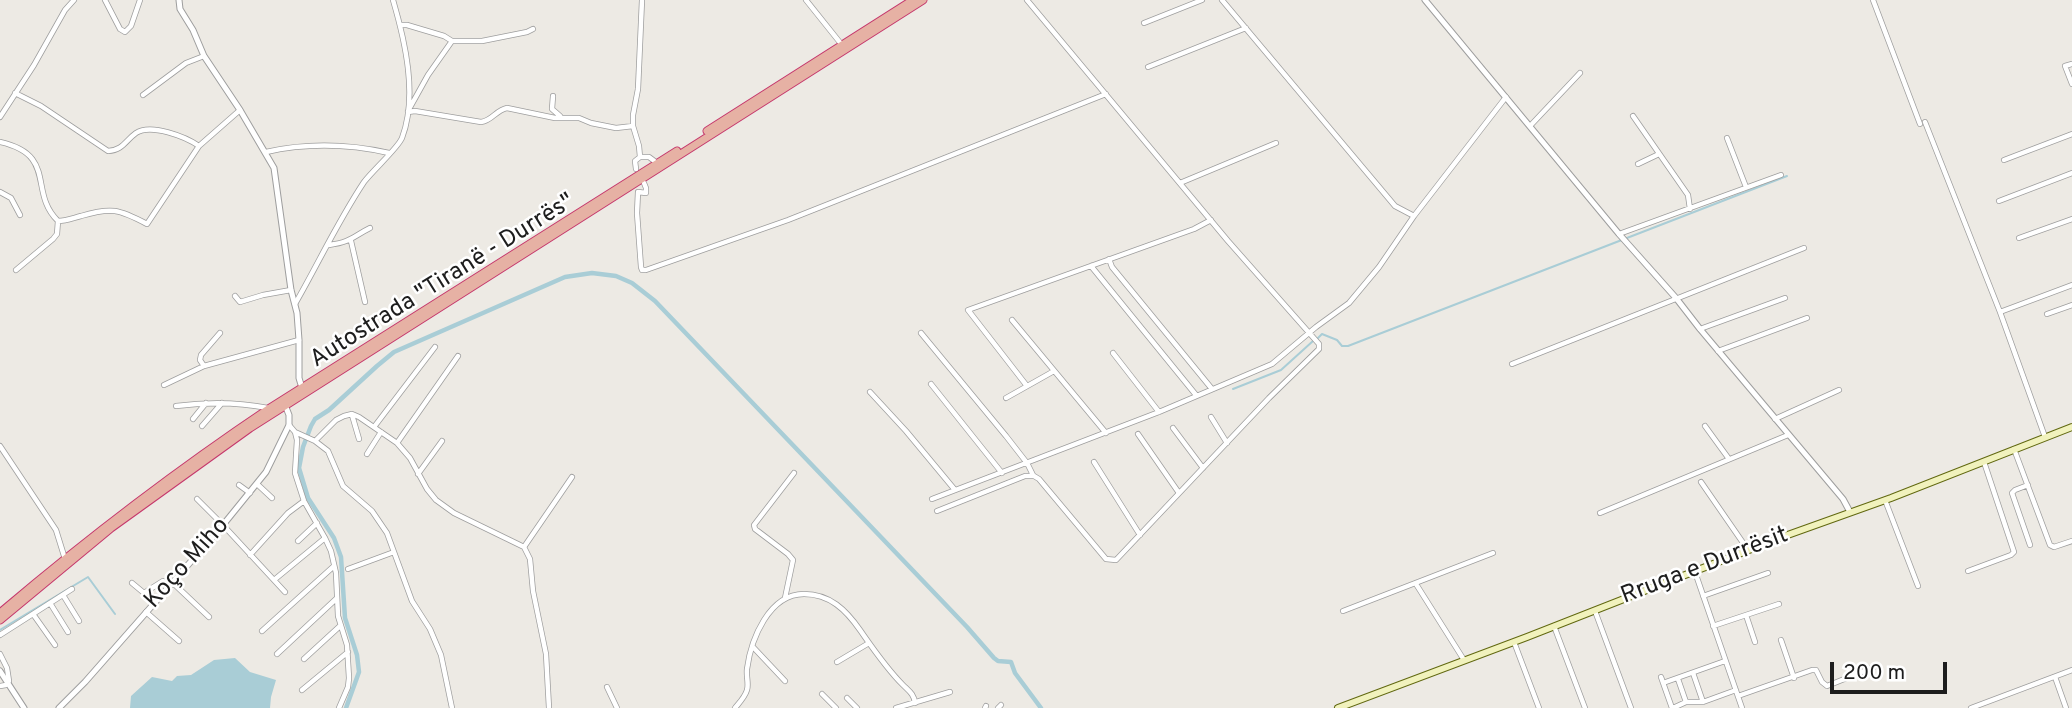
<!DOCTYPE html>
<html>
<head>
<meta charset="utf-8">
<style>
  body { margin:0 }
  #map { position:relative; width:2072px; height:708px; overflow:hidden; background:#edeae4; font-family:Overpass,sans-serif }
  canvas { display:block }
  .scale { position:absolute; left:1830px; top:662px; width:117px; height:32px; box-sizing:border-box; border:4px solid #1d1d1d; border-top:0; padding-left:9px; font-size:21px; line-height:24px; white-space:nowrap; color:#1d1d1d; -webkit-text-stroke:5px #fff; paint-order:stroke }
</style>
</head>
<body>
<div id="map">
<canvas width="2072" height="708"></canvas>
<div class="scale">200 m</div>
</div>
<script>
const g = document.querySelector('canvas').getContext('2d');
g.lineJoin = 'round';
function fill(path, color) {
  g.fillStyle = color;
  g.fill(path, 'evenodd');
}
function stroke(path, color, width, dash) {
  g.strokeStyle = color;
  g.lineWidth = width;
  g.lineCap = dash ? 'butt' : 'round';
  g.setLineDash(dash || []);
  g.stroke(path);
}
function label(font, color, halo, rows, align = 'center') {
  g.font = font + ' Overpass,sans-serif';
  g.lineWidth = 5;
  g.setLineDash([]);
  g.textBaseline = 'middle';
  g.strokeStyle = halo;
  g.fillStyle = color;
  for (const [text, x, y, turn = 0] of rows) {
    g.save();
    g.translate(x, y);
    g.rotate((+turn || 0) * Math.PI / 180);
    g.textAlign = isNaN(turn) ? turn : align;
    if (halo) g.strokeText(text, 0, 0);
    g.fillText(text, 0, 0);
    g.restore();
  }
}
const water = new Path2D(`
  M235,658L250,672L276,680L271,697L270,708H130L131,696L152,677L172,681L177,676L191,675L214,660Z`);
const stream = new Path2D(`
  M1318,338L1322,334L1337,340L1342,346H1348L1787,176
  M1233,389L1281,370L1313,341
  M0,630L88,577L115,614`);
const canal = new Path2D(`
  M346,708L359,672L357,655L345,618L341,557L334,538L308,498L299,468L303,447L311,426L315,419L329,410L377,366L394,352L565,277L592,273L616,276L632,283L655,301L967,627L994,658L998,661L1011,662L1015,673L1041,708`);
const minor = new Path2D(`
  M105,0L120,29L125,32L131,26L140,0
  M806,0L842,45
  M1222,0L1395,206L1414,216
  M1873,0L1920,124
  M1144,23L1202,0
  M401,25H407L444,36L452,41H482L527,32L533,29
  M2072,64L2065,66L2072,84
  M1148,67L1246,28
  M15,93L41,106L108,151C123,150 125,141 136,133C151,123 186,137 199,146
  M143,95L186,63L204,56
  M553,96L552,109L560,116
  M408,111L428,75L452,41
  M408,112L415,111L481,122C492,121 496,110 507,108L555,118H579L591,123L616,128L633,126
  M1633,116L1688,195L1690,209
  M0,117L34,65L65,10L74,0
  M1925,122L2000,312L2045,437
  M1530,126L1580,73
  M1727,138L1746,187
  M0,142C58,155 28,192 58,221C66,221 73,218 81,216C111,207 119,209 147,224L199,146L240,110
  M266,152C306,143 349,144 389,153
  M640,157L639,146L633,126V115L638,89L642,0
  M2004,160L2072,134
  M1638,164L1659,154
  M636,169L635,161L640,157H649L657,163
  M1180,183L1276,143
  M0,192L11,198L20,215
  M638,192L637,213L641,267L642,270H646L788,220L1106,94
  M638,192L646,193V188L644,183
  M1999,201L2072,173
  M1619,234L1781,175
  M2019,238L2072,219
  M351,241L365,302
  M329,245C351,242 352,237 370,228
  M1109,259L1112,267L1212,389
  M1091,266L1196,395
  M16,270L53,239L57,234L58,221
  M235,296L240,302L263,295L291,290
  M295,304C318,264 338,221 364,182C373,170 398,148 402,138C418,96 405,41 393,0
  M2000,312L2072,285
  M2047,314L2072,305
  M1012,320L1106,433
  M1700,329L1785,298
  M921,333L1006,436L1027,463L1033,475
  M1718,351L1807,318
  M1113,353L1159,412
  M1512,364L1804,248
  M204,366L200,360L201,355L220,333
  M931,384L1002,473
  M164,385L204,366L299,340
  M1027,386L968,310L1194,229L1211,220
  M870,392L906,431L955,490
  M1006,398L1054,371
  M176,406C207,402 237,402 268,408
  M352,415L359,439
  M1211,417L1227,443
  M193,419L206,403
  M1775,419L1839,390
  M289,425L295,432L315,441L328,451L343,486L372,511L387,533L412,601L430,629L441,655L452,708
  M202,426L222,403
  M1705,426L1729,459
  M374,427L435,347
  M1173,428L1203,468
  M295,432L297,440L295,473L304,501L325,538L331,551L336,573L338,616L347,645L349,678L348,687L339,708
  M1138,434L1179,493
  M315,441L336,420L344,416L352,414L359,417L397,443L410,458L427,489L436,500L454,513L524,547L530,559L533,591L546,654L549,708
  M397,443L458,356
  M0,446L56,530L65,559
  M2014,449L2050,545L2054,547L2072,541
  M367,454L381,432
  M1094,462L1140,535
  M418,474L442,441
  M1701,482L1748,550
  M257,484L272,498
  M239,485L250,493
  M2028,485L2015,490L2012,493L2030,545
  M197,499L223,525L285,592
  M932,499L1159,412L1272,364L1316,327L1349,303L1379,267L1414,216L1506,97
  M1885,500L1918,586
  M937,511L1025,476H1034L1039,479L1106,559L1116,560L1269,398L1319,349V344L1228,241L1027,0
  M1600,513L1788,435
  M298,541L317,523
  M524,547L572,477
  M250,555L288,513L304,501
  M348,569L394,552
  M1968,571L2011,555L2014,552L1984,462
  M1695,572L1742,708
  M274,580L325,538
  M172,582L209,617
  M132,583L144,593L163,581L170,584
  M1416,584L1464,660
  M63,595L79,621
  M1703,596L1768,573
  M785,598L793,560L788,554L755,529L754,525L794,473
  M50,603L68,632
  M1343,611L1493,553
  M1595,611L1631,708
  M146,612L179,641
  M33,614L55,645
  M1746,615L1755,642
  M1554,626L1585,708
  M1713,626L1779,604
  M262,631L334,566
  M0,635L72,589
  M1781,640L1794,678
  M1514,642L1539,708
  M753,647L785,681
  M0,654L7,668L9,681L6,685L0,686
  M277,654L336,599
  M304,659L340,626
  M837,662L869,643
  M1693,673L1703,702
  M1661,677L1672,708
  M2055,677L2066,708
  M1678,679L1686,702
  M1663,683L1725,661
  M607,687L617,708
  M302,690L348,652
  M822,694L836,708
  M1738,696L1812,670H1816L1822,682L1827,686L1874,667
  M847,698L857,708
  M735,708C739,703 745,697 747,690C749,684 746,676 747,669C751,639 769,594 804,594C830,594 846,610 860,630C874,650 886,668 903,685C909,691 914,694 915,703
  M896,708L950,692
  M985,708L986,706
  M998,708L1001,705
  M1673,708L1686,702H1703L1736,690
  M1971,708L2072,670`);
const tertiary = new Path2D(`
  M179,0L180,9L193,30L204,56L240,110L274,168L291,290L297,313L299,340V378L302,388
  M1425,0L1619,234L1676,298L1700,329L1843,499L1850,512
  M0,671L24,708
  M59,708L85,682L223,525L266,472L289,425V415L285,405`);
const secondary = new Path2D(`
  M1338,708L1527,637L1782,537L1891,498L2072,427`);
const trunk = new Path2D(`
  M707,131L913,0
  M0,613C86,540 176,471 270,408L677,151
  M0,620L111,528L250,428L923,0`);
const streetNames = [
  ["Autostrada \"Tiranë - Durrës\"",443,282,-32],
  ["Koço Miho",188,564,-48],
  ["Rruga e Durrësit",1705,567,-21]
];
fill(water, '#a9cdd6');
stroke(stream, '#a9cdd6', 2);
stroke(canal, '#a9cdd6', 4.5);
stroke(minor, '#9e9e9e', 6);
stroke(tertiary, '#9e9e9e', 7);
stroke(secondary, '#616810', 8);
stroke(trunk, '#c5376c', 9);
stroke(minor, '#fff', 4.5);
stroke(tertiary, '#fff', 5);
stroke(secondary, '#f1f2bd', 6);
stroke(trunk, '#e6b1a4', 7);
label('24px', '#1d1d1d', '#fff', streetNames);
</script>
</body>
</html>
